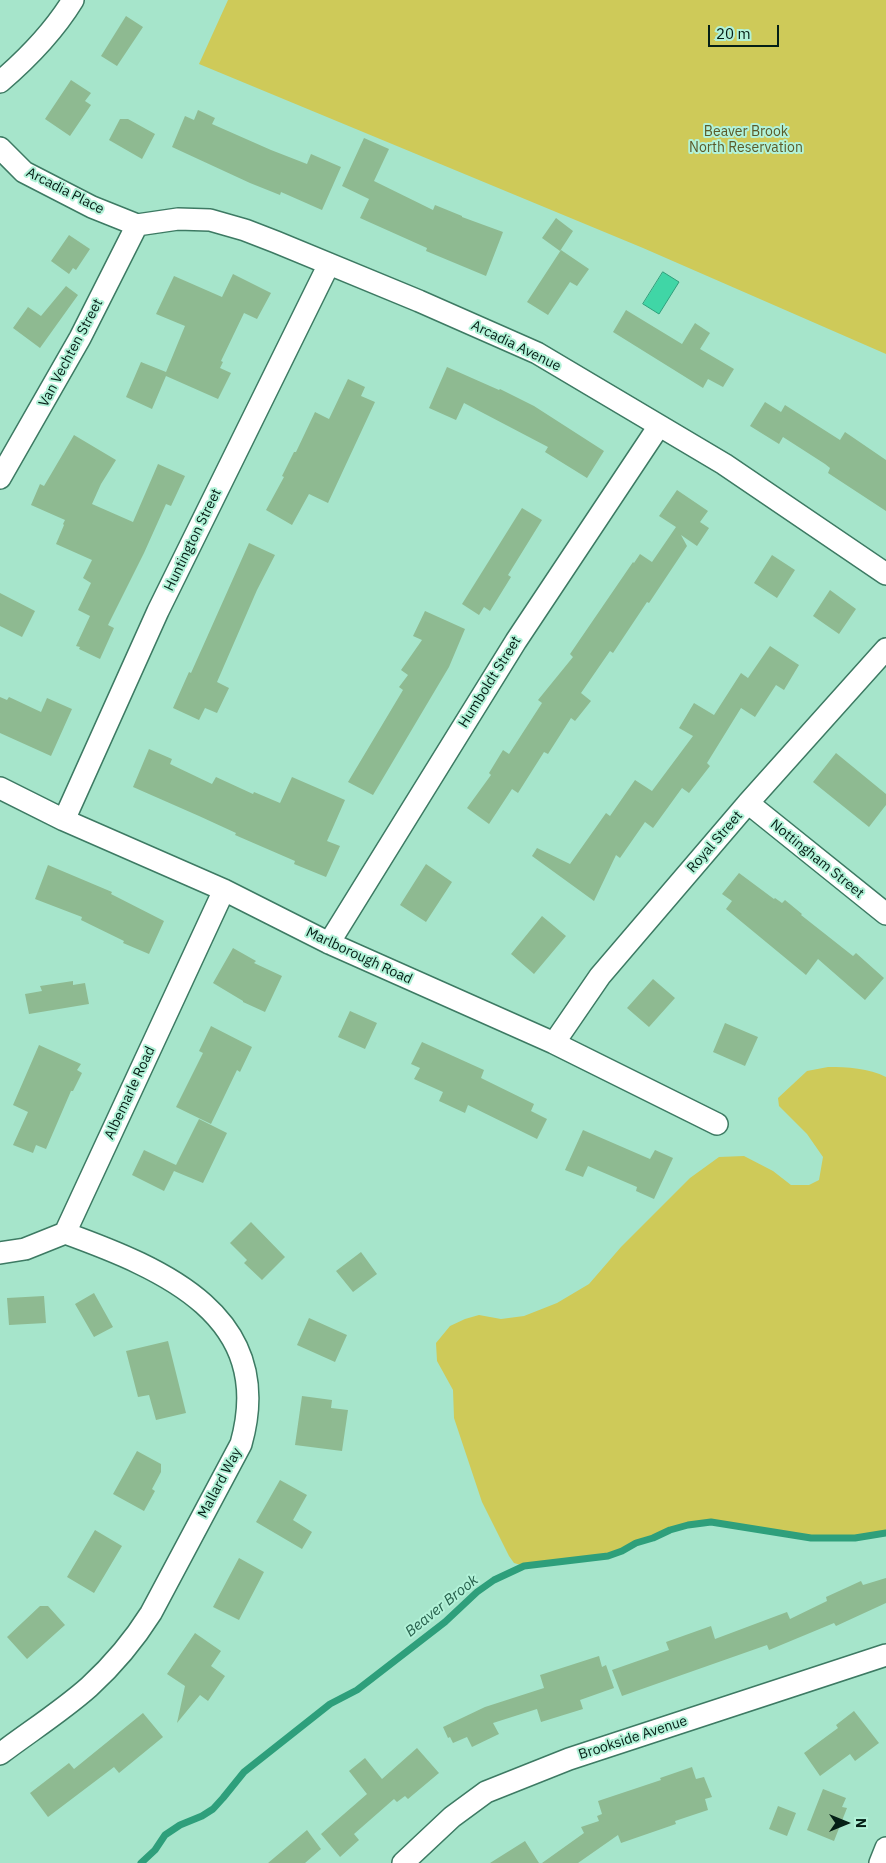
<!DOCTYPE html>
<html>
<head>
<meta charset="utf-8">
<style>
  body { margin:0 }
  #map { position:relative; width:886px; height:1863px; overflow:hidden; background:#a6e5cb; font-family:"IBM Plex Sans",sans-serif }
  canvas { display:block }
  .north { position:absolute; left:821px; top:1798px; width:50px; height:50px; -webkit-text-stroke:4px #b2f2d8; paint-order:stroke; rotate:90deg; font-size:14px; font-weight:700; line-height:20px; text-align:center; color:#051f16 }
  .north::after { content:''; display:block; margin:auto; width:18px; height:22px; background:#051f16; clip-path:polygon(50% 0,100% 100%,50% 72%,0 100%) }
  .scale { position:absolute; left:708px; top:25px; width:71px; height:22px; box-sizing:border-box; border:2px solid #051f16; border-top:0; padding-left:6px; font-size:15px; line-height:18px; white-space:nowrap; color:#051f16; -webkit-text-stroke:4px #b2f2d8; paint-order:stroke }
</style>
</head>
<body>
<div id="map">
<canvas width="886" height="1863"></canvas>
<div class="north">N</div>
<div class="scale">20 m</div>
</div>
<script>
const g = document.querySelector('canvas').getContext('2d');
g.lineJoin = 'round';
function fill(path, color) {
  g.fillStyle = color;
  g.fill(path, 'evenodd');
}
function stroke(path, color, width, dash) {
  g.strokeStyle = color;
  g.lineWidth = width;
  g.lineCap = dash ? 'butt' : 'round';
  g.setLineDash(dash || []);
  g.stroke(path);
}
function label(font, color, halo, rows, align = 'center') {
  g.font = font + ' "IBM Plex Sans",sans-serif';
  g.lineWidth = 4;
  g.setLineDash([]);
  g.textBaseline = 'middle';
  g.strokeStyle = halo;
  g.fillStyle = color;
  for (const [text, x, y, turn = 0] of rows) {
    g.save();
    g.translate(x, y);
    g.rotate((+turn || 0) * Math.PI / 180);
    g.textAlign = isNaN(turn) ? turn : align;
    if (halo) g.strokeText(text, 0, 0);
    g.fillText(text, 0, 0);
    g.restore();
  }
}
const green = new Path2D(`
  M228,0H886V354L643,248L199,64Z
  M828,1067C847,1067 869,1068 886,1077V1533L855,1538H811L711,1522L688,1525L670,1530L653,1538L636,1543L622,1551L608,1556L524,1566L514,1563L509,1556L482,1502L454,1418L453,1390L437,1361L436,1343L450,1326L465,1319L479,1315L501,1319L524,1316L557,1303L589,1284L621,1247L690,1178L719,1157L744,1156L773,1171L791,1185H809L819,1180L823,1157L807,1134L779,1106L778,1098L807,1071Z`);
const water = new Path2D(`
  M663,272L679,282L659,314L643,304Z`);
const stream = new Path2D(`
  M141,1863L155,1850L165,1835L180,1825L202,1816L213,1809L223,1798L244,1772L330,1704L357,1690L370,1680L445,1622L477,1592L494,1580L524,1566L608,1556L622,1551L636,1543L653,1538L670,1530L688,1525L711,1522L811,1538H855L886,1533`);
const building = new Path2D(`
  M126,16L143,27L117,66L101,56Z
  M71,80L91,93L85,101L91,105L70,136L45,119Z
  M198,110L215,118L212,124L271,150L307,164L311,154L341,167L322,210L281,192L280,195L250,183L172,147L185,116L194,120Z
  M120,119H128L155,134L142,159L109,140Z
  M364,138L389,149L374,181L433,210L435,205L462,216V217L503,232L486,276L426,251L427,248L360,218L369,199L342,186Z
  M556,218L573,231L560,251L542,238Z
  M69,235L90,249L76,270L73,268L69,274L51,261Z
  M561,250L589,269L577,286L570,282L548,315L527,302Z
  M233,274L271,293L257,319L244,313L221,361L223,362L220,368L231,373L218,399L166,376L152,409L126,397L141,362L166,372L185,326L156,314L174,276L222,297Z
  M66,286L78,295L40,348L13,328L28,307L41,316Z
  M626,310L682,344L695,323L710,333L700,349L734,369L723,387L708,379L703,388L613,332Z
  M447,367L499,390L500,389L534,406L604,451L587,478L545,452L548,447L464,403L456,420L429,408Z
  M348,379L365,387L361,396L375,402L328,503L309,494L292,525L266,510L284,477L282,476L294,452H296L315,412L329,419Z
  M765,402L781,412L785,405L840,440L845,432L886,460V511L828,473L830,468L825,464L783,437L779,444L750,426Z
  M74,435L116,460L101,484L92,504L133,522L158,464L185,476L171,506L166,504L144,553L108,625L114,628L100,659L79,649L80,647L76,646L90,616L78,610L91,583L83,578L92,560L56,544L64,525L63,524L65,520L31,505L40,484L44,486Z
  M677,490L708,511L700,522L709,528L697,546L681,535L687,546L649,603L647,602L613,653L610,651L581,693L591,701L575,721L571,718L548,754L544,752L518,793L512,789L489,824L467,808L491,775L489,773L503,750L509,754L542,703L538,700L573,657L570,654L633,562L634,563L640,554L652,562L676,527L659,516Z
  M522,508L542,520L508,575L511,577L490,611L484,607L479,615L462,604Z
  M249,543L275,555L257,590L217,682L229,688L217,713L205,708L199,720L173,708L189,672L191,673Z
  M772,555L795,570L777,598L754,583Z
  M830,590L856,609L839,634L813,616Z
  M0,593L35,611L22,637L0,626Z
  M425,611L465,629L449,667L373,795L348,782L403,690L399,687L408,675L401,670L422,640L413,636Z
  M770,646L799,665L784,690L776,685L755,717L741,708L707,763L710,766L689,793L682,788L653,828L645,822L620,858L616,855L594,901L532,856L537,848L570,864L606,813L610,816L635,780L652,791L693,736L679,728L694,703L714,715L741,673L748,678Z
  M0,697L7,700L9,697L41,712L47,698L72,709L51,756L0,733Z
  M149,749L172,759L170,764L212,784L216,777L253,794L254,792L280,803L292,777L345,800L327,841L340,846L326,877L294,864L295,861L235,835L236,833L199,816L133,787Z
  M836,753L886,794V805L869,827L813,782Z
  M426,864L452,882L426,922L400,905Z
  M48,865L112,892L111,894L164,921L149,954L123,943L124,941L81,920L82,917L35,899Z
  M739,873L774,899L775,898L782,903L785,900L802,914L801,915L853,956L856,953L884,978L865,1000L818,959L806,975L726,909L732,901L722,894Z
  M542,916L566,936L534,974L511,954Z
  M233,948L256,961L254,963L282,976L265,1012L243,1002V1001L213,983Z
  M653,979L675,998L649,1027L627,1008Z
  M73,981V985L85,983L89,1004L29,1014L25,994L42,991L40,986Z
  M350,1011L377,1023L365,1049L338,1037Z
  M725,1023L758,1037L745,1066L713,1052Z
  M211,1026L252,1047L240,1072L237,1070L211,1124L176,1107L203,1053L199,1051Z
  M422,1042L484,1070L481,1078L534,1104L531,1111L547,1119L537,1139L468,1105L465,1113L439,1101L443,1092L414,1079L420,1068L411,1064Z
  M39,1045L81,1064L77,1070L82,1073L73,1091H71L46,1149L36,1145L33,1153L13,1145L28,1112L13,1105Z
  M199,1119L227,1133L203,1183L174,1171L164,1191L132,1175L144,1150L176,1165Z
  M583,1130L650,1159L655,1150L673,1158L654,1199L636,1191L637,1187L588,1166L583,1177L565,1170Z
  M251,1222L285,1257L262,1280L244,1263L247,1260L230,1243Z
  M361,1252L377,1274L353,1292L336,1271Z
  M94,1293L113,1327L94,1337L75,1304Z
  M44,1296L46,1323L9,1325L7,1298Z
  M309,1318L347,1335L335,1362L297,1345Z
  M168,1341L186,1413L156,1420L149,1395L138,1397L126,1351Z
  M302,1396L332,1400L331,1408L348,1410L342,1451L295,1445Z
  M137,1451L161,1464V1472L152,1489L155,1491L144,1511L113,1494Z
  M280,1480L307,1495L293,1520L312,1532L302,1549L256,1522Z
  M95,1530L122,1546L94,1593L67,1577Z
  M239,1558L264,1572L239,1620L213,1607Z
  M886,1578V1603L836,1626L834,1623L769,1650L767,1645L622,1696L612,1670L669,1650L666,1642L711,1626L715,1639L787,1612L790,1619L827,1601L826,1597L861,1581L863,1585Z
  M40,1606H48L65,1625L27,1659L7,1637Z
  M195,1633L221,1651L211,1666L225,1676L208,1701L200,1695L177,1723L185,1686L167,1674Z
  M599,1656L602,1667L606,1665L614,1688L580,1700L583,1709L541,1722L537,1709L493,1723L499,1734L472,1747L467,1737L453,1743L450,1737L448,1738L443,1727L485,1707L544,1688L540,1675Z
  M854,1711L879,1743L855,1761L850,1754L820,1776L804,1753L838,1728L836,1725Z
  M143,1713L163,1737L119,1773L114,1767L48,1817L30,1793L69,1763L74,1769Z
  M417,1748L439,1773L408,1799L405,1796L397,1802L394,1799L354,1834L359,1840L340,1857L321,1834L367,1794L349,1771L365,1758L382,1779Z
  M692,1767L696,1779L704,1777L712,1797L705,1799L708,1810L675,1821L676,1824L621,1843L618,1835L578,1863H542L584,1833L581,1827L599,1821L597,1816L602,1814L598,1801L661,1780L660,1778Z
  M823,1789L846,1798L842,1807L847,1808L834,1841L807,1830Z
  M778,1806L796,1813L787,1836L769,1829Z
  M307,1830L321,1849L305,1863H268Z
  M525,1841L539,1863H490Z`);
const minor = new Path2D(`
  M0,82C28,58 54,31 73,0
  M0,148L24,172L92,207L137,225
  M137,225L178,219L210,220L245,230L276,242L419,301L537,353L724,464L886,574
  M0,478L80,338L137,225
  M0,788L64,820L224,890L329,943L554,1043L717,1124
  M748,803L886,914
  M64,820L158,611L329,264
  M329,943L516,641L659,426
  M554,1043L600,976L748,803L886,649
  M0,1253L25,1249L65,1233L224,890
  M0,1754C29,1732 62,1711 89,1687C113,1665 134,1640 151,1613L241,1444C277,1316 164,1269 65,1233
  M403,1863L452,1817L486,1792L569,1759L886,1655
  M880,1863L886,1848`);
const parkNames = [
  ["Beaver Brook",746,132],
  ["North Reservation",746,148]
];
const streetNames = [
  ["Arcadia Place",65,191,27],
  ["Arcadia Avenue",516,346,26],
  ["Van Vechten Street",71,353,-62],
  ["Huntington Street",193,540,-64],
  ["Humboldt Street",490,682,-58],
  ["Royal Street",715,842,-49],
  ["Nottingham Street",817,859,39],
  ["Marlborough Road",359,956,25],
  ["Albemarle Road",130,1093,-65],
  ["Mallard Way",220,1483,-62],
  ["Brookside Avenue",633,1738,-18]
];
const waterNames = [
  ["Beaver Brook",442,1606,-39]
];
fill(green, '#ceca59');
fill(water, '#40d6a6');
stroke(water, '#2e9f7b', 1);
stroke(stream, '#2e9f7b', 7);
fill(building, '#8eba91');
stroke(minor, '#3d7a63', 24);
stroke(minor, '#fff', 21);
label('14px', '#5b5a29', '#b2f2d8', parkNames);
label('14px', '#051f16', '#b2f2d8', streetNames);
label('italic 15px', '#27604c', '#b2f2d8', waterNames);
</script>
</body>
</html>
